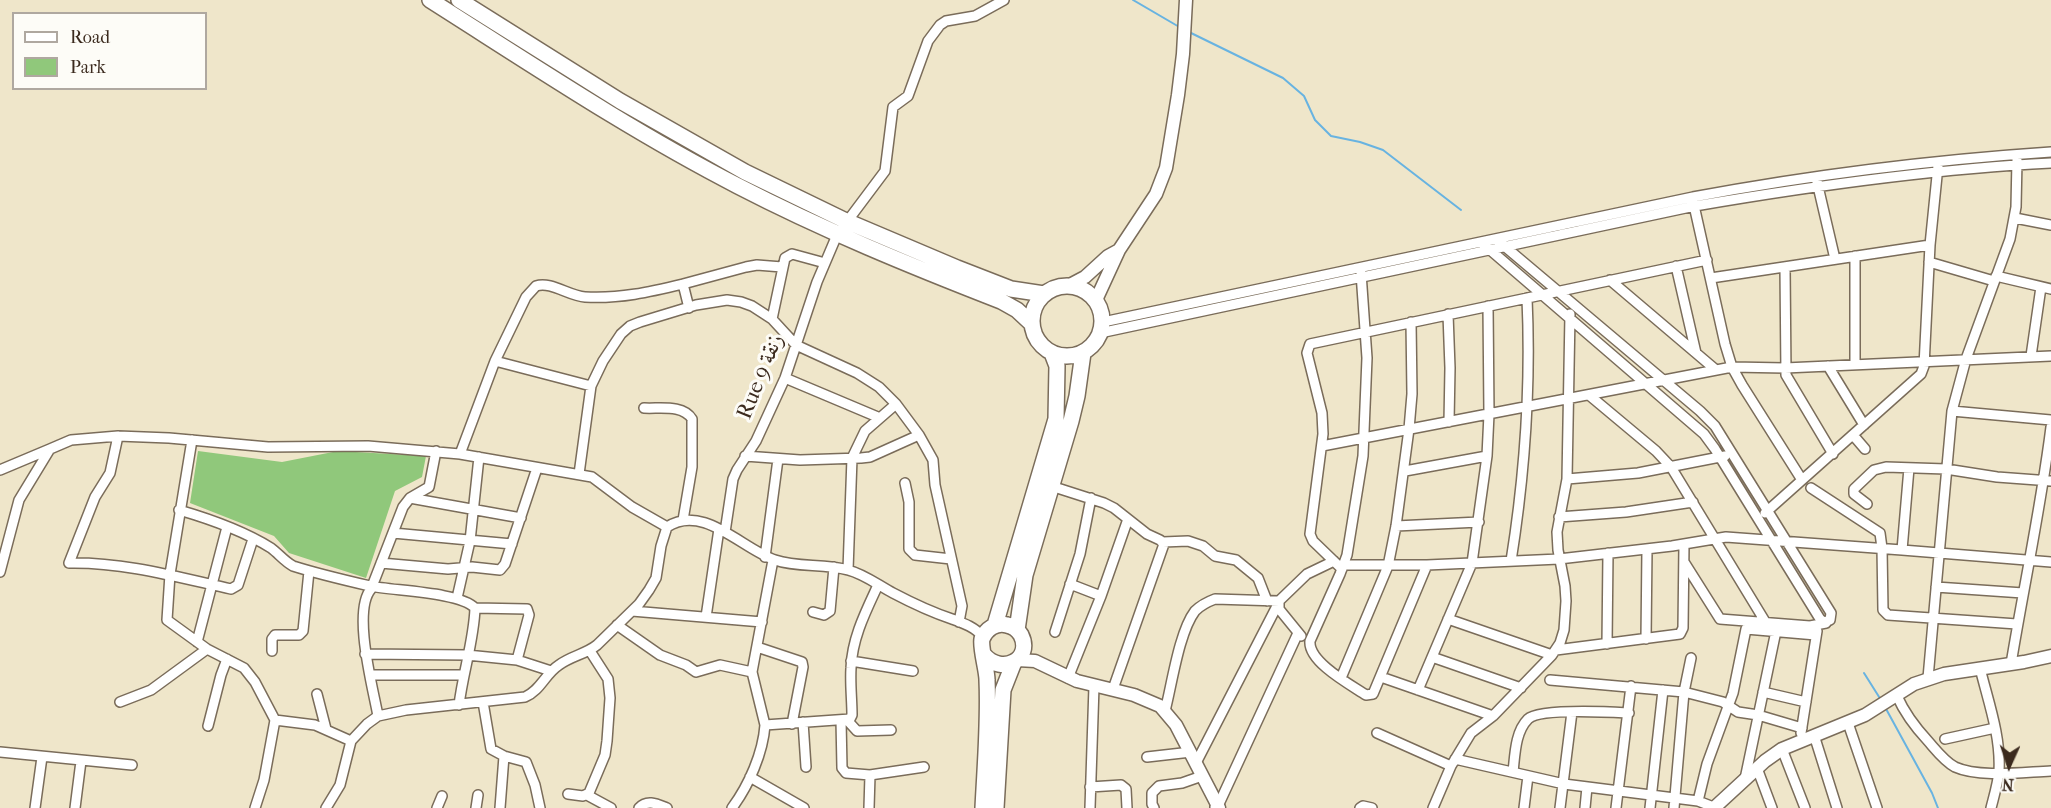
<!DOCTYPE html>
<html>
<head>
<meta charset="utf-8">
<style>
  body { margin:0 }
  #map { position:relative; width:2051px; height:808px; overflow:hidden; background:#efe6ca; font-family:"IM FELL French Canon",serif }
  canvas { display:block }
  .legend { position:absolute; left:12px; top:12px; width:195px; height:78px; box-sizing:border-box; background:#fdfcf7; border:2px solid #afa8a0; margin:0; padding:8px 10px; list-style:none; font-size:18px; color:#3b2a1e }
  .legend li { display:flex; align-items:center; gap:12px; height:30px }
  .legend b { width:30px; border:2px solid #afa8a0 }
  .north { position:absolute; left:1979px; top:736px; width:60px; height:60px; -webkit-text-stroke:4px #fdfcf7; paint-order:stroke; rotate:183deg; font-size:16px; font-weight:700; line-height:24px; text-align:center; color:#3b2a1e }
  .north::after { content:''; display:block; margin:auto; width:21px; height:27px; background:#3b2a1e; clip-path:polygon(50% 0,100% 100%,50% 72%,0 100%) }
</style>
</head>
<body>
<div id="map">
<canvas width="2051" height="808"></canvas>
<ul class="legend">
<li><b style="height:8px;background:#fff"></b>Road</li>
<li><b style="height:16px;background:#90c87b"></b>Park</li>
</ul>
<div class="north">N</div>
</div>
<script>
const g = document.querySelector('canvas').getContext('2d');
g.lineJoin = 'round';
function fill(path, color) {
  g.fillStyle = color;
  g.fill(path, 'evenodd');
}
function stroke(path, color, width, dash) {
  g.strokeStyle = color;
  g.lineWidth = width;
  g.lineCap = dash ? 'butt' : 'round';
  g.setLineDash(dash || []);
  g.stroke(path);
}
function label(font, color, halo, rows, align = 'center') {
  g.font = font + ' "IM FELL French Canon",Amiri,serif';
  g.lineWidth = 6;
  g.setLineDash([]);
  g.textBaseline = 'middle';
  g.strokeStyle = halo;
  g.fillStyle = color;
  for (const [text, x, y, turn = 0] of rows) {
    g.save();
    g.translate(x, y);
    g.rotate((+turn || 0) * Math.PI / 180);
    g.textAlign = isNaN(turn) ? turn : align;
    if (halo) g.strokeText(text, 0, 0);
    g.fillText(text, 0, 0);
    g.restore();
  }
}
const green = new Path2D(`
  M198,451L282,462L338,451L426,456L422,477L395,491L366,578L289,553L274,536L190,503Z`);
const stream = new Path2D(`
  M1133,0L1181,28
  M1189,32L1283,78L1304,96L1315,120L1331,136L1360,142L1383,150L1461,210
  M1864,673L1881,700
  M1885,707L1932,793L1938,808`);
const minor = new Path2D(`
  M1817,182L1835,259
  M1693,201L1725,344L1732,367L1742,385L1802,480
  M2015,218L2051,225
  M1481,242L1704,434L1715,449L1820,619L1824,622L1830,620L1831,613L1715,426L1700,411L1496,239
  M1855,256V365
  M1929,262L1994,281
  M1676,266L1696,353
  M1785,267L1786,375L1833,454
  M1361,273L1367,358L1363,456L1347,555L1340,574L1310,641C1308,662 1351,685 1366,695L1373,694L1427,565
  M1996,276L2051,289
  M1711,278L1930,245
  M1610,280L1716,370
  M683,284L746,267L757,265L782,267
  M1448,314L1450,368L1449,422
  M772,319L785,258L792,254L825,263
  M1103,322L1693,197C1811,175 1931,160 2051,152
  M1100,333L1695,206C1812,186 1931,169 2051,163
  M2031,356L2041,287
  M495,361L591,386
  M1828,366L1864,425
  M785,378L880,418
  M1589,395L1656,451L1671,467L1766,623
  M644,408C659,409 683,404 692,419V467L683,520
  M1952,411L2051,420
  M1853,435L1865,449
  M118,436L110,473L95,497L69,563C124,562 177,577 231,589L238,585L253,539
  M192,440L170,574L167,620L207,649L244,668L255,682L275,720L315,725L351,741
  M1322,446L1732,367L1785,368L2051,356
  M460,454L495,361L526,297L536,286C551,281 569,296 585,297C619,299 650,292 683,284L689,308
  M745,456L800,460L861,458L870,457L919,435
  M1909,468L1902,550L2051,562
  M0,470L50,449
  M1405,471L1487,456
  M579,474L591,386L603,361L621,334L630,326L640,322L696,305L727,300L741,302L752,306L772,319L796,345L857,373L879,387L896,404L919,435L933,460L935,485L962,606L959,622
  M1567,479L1638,473L1725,456
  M905,483L909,502V549L915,555L951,559
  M1051,486L1104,503L1114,508L1147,534L1160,540L1164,544L1113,689
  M1811,488L1880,533L1882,548L1883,610L1888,615L2017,624
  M410,498L521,518
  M1867,504L1854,494V489L1874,470L1886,467L1946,469L1997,477L2051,481
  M179,510C210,519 244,531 271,548C279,554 284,561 293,566C318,574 344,580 370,586C394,591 460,592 475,608C474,640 463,672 459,705
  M1765,513L1921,374L1924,366L1930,245L1938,166
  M1559,517L1626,512L1693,502
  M1396,526L1479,522
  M725,532L733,479L737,470L756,441L785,378L817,282L837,235L885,171L893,107L908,96L928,41L940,25L946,21L975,16L1004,0
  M393,533L512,544
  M1163,542L1188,541L1203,546L1215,556L1236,560L1258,578L1267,601
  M765,557L778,459
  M1511,561C1525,473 1531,386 1527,298
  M1684,562L1720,619L1810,626L1826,623
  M381,563L448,569L472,567L500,570L505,564L537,468
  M1344,565H1427L1559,559L1672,546L1726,537L1902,550
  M1342,569L1313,541L1310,534L1323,434L1322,413L1307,353L1310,344L1707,260
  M848,570L852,458L865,431L896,404
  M0,572L19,500L50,449L71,440L118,436L169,438L268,447L368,446L460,454L592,477L632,507L667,527
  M1070,584L1101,596
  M1936,587L2023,593
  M457,598L470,541L479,457
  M475,608L527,609L529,615L517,660
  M632,611L762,622
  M813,612L824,615L830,611L834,567
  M706,617L719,529
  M1448,619L1552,655
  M617,625L660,655L686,665L696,672L720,665L752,672
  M1055,632L1080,554L1091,498
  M1301,636L1279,609V601L1307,574L1334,561
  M1646,639L1647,549
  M197,642L227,527
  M1607,644L1608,553
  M757,647L802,662L803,667L792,724
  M1556,650L1680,634L1683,628L1684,544
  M272,651V639L275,635H299L303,631L309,571
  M365,654L467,655L517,660L551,671
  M1432,657L1521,688
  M851,661L913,671
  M2011,664C2024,585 2041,507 2051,427
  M1980,668C1988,701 2001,736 1999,771C1998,783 1994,796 1991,808
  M370,675H463
  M1381,677L1493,716
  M1068,678L1101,596L1128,519
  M1341,678L1388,566L1396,526L1409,429L1412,394L1411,322
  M1928,678L1952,411L1966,359L2010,239L2016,207L2017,160
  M1550,680L1684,692L1723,702L1738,712L1758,715L1802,728
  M1418,690L1472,563L1487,456L1489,414L1488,306
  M1763,692L1806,702
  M317,694L326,729
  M1897,696C1905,714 1915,727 1928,741C1936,750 1944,761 1955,767C1979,778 2024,772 2051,771
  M120,702L151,690L207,649
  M483,702L491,749L504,756L526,762L535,785L540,808
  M1165,711C1172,684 1179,632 1195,611C1201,605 1207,602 1215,599L1279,601
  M378,716C373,688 352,611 371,589L403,507L410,498L429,487L436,451
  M841,720L842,768L846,773L870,775L924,767
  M847,720L857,731L891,730
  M803,722L806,767
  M1848,723L1877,808
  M765,725L850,719L852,715C852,700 850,684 851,668C852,638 866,611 878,585
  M208,726L221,675L227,659
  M1377,733L1451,766
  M1801,733L1817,631
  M1814,735L1837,808
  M1945,739L1995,728
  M1782,749L1805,808
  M0,752L132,765
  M1147,757L1191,752
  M1455,759L1564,784L1698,801L1716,808
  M1196,763L1278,604
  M1757,768L1772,808
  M1513,772C1515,755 1515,732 1528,719C1539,708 1610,712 1629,713
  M750,777L804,808
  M1745,779L1776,631
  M1090,787L1121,785L1126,789L1127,808
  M568,794L583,796L589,793L605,755L607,741L610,698L608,679L590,651
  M587,795L611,808
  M1698,801L1707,764L1733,693L1746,629L1816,635
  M1215,807L1218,806L1298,633
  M35,808L42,757
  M75,808L81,761
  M255,808L264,780L275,720
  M326,808L340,785L351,741L367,724L378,716L406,710L525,697C541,690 545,674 559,665C571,656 586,654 597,645L639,604L649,590L656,578L661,546L667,527C703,503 742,549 775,560C798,568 824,563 848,570C864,574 878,585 893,593C912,603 931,612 952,619C963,623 975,627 983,637
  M437,808L442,796
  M476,808L478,795
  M500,808L504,756
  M639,808C647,799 657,804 667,808
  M732,808C749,785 763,753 765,725L752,672L773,560
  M869,808L870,775
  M1090,808L1094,686
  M1154,808L1152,804V793L1159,786L1182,783L1202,776
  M1360,808L1363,806L1372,808
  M1433,808L1451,766L1471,733L1493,716L1552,655L1560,643L1564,630L1566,601L1565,586L1558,550L1557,532L1567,479L1570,314
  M1524,808L1528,776
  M1560,808L1572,712
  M1585,808L1587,787
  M1616,808L1631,686
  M1650,808L1663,690
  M1674,808L1684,692L1691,658`);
const tertiary = new Path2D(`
  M1068,286L1085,277L1108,256L1119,250
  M1096,300L1119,250L1156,194L1166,168L1178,95L1183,54L1186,0
  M1017,660L1035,661L1077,681L1134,695L1160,706L1176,725L1219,808
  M1714,808L1765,761L1782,749L1865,715L1914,684L1944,674L2024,662L2051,656`);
const trunk = new Path2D(`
  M430,0C531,64 631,131 738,186C823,230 911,266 1001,301L1017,310L1032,324
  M459,0L620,101L745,172L846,221L957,268L1011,289L1044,294
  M1032 321a35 35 0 1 1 70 0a35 35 0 1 1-70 0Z
  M995,625L1056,419L1057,366L1052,353
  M1017,630L1025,575L1071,421L1077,396L1083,353
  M983,808C985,766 989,722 987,680C987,670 980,647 982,639C986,629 996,622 1007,625C1013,626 1018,630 1021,635C1033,659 1002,676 984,655
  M996,808L1003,690L1014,662`);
const streetNames = [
  ["Rue 9 زنقة",761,377,-68]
];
fill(green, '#90c87b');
stroke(stream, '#68b3e1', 2);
stroke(minor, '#7a6c5a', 12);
stroke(tertiary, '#7a6c5a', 15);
stroke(trunk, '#7a6c5a', 18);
stroke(minor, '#fff', 9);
stroke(tertiary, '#fff', 12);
stroke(trunk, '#fff', 15);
label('22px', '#3b2a1e', '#fdfcf7', streetNames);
</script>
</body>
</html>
